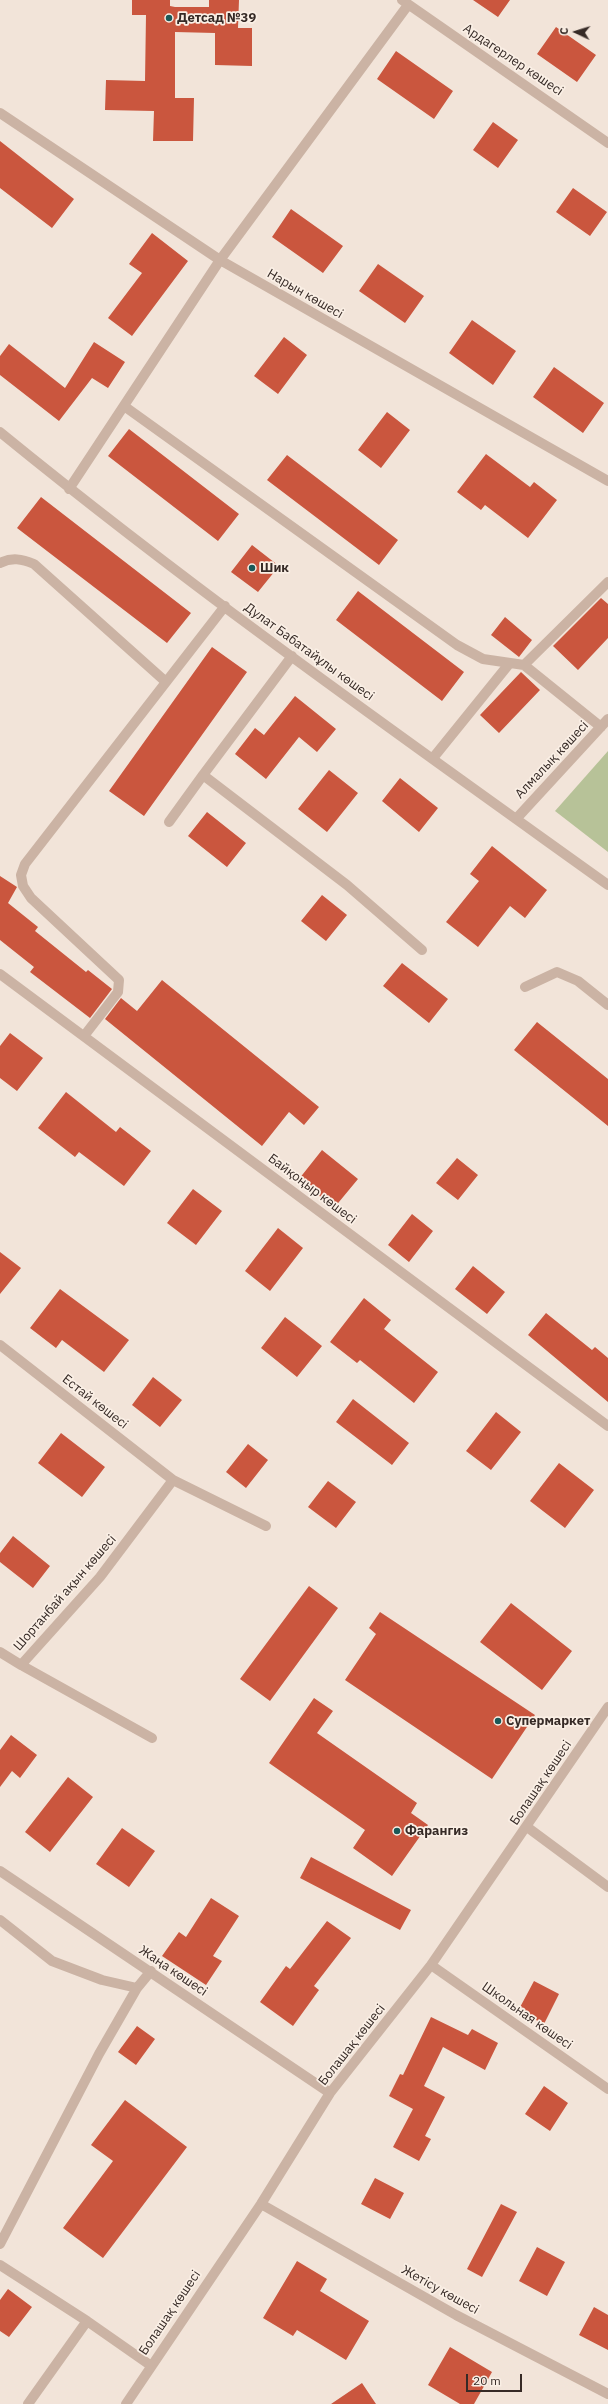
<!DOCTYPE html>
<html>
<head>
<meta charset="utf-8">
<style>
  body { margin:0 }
  #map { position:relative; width:608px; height:2404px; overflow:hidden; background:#f2e4d9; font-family:"IBM Plex Sans",sans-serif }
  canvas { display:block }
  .north { position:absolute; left:556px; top:12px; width:40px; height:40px; -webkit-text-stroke:3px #faefe5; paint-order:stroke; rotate:274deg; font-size:11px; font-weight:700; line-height:16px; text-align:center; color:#362a26 }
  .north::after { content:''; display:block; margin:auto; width:14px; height:18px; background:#362a26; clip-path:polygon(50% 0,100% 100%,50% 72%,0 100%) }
  .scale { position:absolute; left:466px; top:2374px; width:56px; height:18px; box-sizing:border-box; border:2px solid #362a26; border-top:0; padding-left:5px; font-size:12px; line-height:14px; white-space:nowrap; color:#362a26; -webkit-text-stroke:3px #faefe5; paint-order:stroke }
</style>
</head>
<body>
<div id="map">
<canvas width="608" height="2404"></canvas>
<div class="north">С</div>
<div class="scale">20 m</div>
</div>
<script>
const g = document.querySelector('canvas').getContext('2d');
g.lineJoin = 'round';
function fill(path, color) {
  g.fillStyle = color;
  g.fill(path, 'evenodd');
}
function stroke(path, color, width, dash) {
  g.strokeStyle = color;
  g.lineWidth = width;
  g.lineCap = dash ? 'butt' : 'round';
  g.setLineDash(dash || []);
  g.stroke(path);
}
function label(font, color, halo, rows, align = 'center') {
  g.font = font + ' "IBM Plex Sans",sans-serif';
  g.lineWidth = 3.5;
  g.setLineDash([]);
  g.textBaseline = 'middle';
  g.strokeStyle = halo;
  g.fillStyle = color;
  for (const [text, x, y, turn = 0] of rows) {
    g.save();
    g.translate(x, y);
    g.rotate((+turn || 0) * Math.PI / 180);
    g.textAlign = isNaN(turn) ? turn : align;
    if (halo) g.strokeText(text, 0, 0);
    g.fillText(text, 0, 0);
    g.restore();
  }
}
const green = new Path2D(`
  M608,751V852L555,811Z`);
const building = new Path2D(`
  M132,0H170V6L175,7H209V0H239L238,28H252V66L215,65V33L175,32V98H194L193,141H153L154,111L105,110L106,80L145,81L146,15H132Z
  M473,0H510L498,17Z
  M556,27L596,55L577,82L537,54Z
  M396,51L453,91L434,119L377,79Z
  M493,122L518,140L498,168L473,150Z
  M0,141L74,199L52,228L0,188Z
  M573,188L607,212L590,236L556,212Z
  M291,209L343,246L323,273L272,237Z
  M152,233L188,261L132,336L108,318L142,273L129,264Z
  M378,264L424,296L405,323L359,291Z
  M472,320L516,351L493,385L449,353Z
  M284,337L307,355L278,394L254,376Z
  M94,342L125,362L108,388L92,378L59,421L0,375V356L9,344L65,388Z
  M554,367L604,403L583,433L533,397Z
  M387,412L410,430L381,468L358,450Z
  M129,429L239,514L218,541L108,456Z
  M486,454L530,487L534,482L557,500L528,538L485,505L481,510L457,492Z
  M287,455L398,540L379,565L267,480Z
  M41,497L191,613L167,643L17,528Z
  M252,545L279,566L258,592L231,572Z
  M358,591L464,672L442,701L336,620Z
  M601,598L608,604V638L578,670L553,646Z
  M505,617L532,640L519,657L491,635Z
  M212,647L247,672L144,816L109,791Z
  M521,672L540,690L499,733L480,715Z
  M295,696L336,729L317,752L299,737L266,779L235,754L255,728L264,735Z
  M329,770L358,793L327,832L298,809Z
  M400,778L438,808L419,832L382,801Z
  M207,812L246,843L227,867L188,836Z
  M492,846L547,890L525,918L510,906L478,947L446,922L479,881L470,874Z
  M0,876L17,887L8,903L38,927L35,931L86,972L88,970L112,989L90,1018L30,972L34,967L0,940Z
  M322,895L347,915L326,941L301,921Z
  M402,963L448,999L429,1023L383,986Z
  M162,980L319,1107L304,1125L289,1112L262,1146L105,1019L121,998L137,1011Z
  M537,1022L608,1079V1126L514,1050Z
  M10,1033L43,1058L17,1091L0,1078V1046Z
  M66,1092L116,1132L120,1127L151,1151L124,1186L79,1152L75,1157L38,1128Z
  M322,1150L358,1179L334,1208L299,1179Z
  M457,1158L478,1175L458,1200L436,1183Z
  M193,1189L222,1211L196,1245L167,1223Z
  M412,1214L433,1231L409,1262L388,1245Z
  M278,1228L303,1248L270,1291L245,1271Z
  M0,1252L21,1268L0,1294Z
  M473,1266L505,1292L487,1314L455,1289Z
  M60,1289L129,1340L104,1372L62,1340L56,1348L30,1328Z
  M364,1298L391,1320L384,1329L438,1372L414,1403L360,1360L357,1363L330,1342Z
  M546,1313L592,1350L595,1347L608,1358V1402L528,1335Z
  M285,1317L322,1346L297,1377L261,1348Z
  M153,1377L182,1400L160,1427L132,1405Z
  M353,1399L409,1443L392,1465L336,1422Z
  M496,1412L521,1432L491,1470L466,1451Z
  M61,1433L105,1467L82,1497L38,1463Z
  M248,1444L268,1460L246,1488L226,1472Z
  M559,1463L594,1490L565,1528L530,1501Z
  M328,1481L356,1502L336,1528L308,1507Z
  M13,1536L50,1566L33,1588L0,1562V1553Z
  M309,1586L338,1608L270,1701L240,1679Z
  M511,1603L572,1651L542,1690L480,1642Z
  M380,1612L535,1715L492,1779L345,1680L376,1634L369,1628Z
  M314,1698L333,1711L317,1733L417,1803L411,1813L428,1825L392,1876L353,1848L365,1830L269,1763Z
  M11,1735L37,1755L20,1778L12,1771L0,1787V1750Z
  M68,1777L93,1797L50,1852L25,1832Z
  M122,1828L155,1851L129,1887L96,1864Z
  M311,1857L411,1910L400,1930L300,1878Z
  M211,1898L239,1916L213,1956L222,1961L206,1985L162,1956L179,1932L186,1937Z
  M327,1921L351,1938L314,1986L319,1990L293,2026L260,2002L286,1966L290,1969Z
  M534,1981L559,1994L544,2024L518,2011Z
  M431,2017L468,2035L472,2029L498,2043L485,2070L443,2047L424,2086L445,2097L425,2136L431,2139L419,2161L393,2147L413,2109L389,2096L400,2074L403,2075Z
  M137,2026L155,2039L136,2065L118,2052Z
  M544,2086L568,2103L550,2131L525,2114Z
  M125,2100L187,2147L103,2258L63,2228L113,2161L91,2145Z
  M375,2178L404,2193L390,2219L361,2204Z
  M501,2204L517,2212L482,2277L467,2269Z
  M537,2247L565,2262L547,2296L519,2281Z
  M297,2261L327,2279L320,2291L369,2321L346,2360L297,2330L293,2336L263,2318Z
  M8,2289L32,2307L9,2337L0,2331V2300Z
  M594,2307L608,2315V2350L579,2335Z
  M450,2347L492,2372L474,2404H460L428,2385Z
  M362,2383L376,2404H331Z`);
const minor = new Path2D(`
  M402,0L608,143
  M0,113L220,260L608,481
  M124,406L457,645L483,659L524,665L601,727
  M0,432C196,592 403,738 608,885
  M69,489L220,260L408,5
  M0,563C12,557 22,559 34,564L166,682
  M292,656L203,775L347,885L422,950
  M524,665L608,582
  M433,758L509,664
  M516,819L608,719
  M169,822L203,775
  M0,974L608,1426
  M525,987L557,972L578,981L608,1005
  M84,1036L118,992L119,980L31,898L23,886L21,875L25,864L225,606
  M0,1345L173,1480L266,1526
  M0,1652L21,1665L100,1577L173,1480
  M21,1665L152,1738
  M527,1827L608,1887
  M0,1871L330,2093
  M0,1920L52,1961L102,1980L137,1988
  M431,1965L608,2089
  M261,2204L456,2315L608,2394
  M0,2244L99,2054L137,1988L151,1971
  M0,2265L87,2321
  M28,2404L87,2321L150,2365
  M126,2404L261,2204L330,2093L431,1965L608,1707`);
const markers = [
  [169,18,4,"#1a5958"],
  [252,568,4,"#1a5958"],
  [498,1721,4,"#1a5958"],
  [397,1831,4,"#1a5958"]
];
const poiNames = [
  ["Детсад №39",177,18],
  ["Шик",260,568],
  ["Супермаркет",506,1721],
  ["Фарангиз",405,1831]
];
const streetNames = [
  ["Ардагерлер көшесі",513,60,34],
  ["Нарын көшесі",305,294,30],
  ["Дулат Бабатайұлы көшесі",309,652,36],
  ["Алмалық көшесі",552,760,-47],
  ["Байқоңыр көшесі",312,1189,37],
  ["Естай көшесі",95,1402,38],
  ["Шортанбай ақын көшесі",65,1593,-49],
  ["Болашақ көшесі",541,1783,-56],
  ["Жаңа көшесі",173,1971,34],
  ["Школьная көшесі",527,2016,35],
  ["Болашақ көшесі",352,2045,-52],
  ["Жетісу көшесі",440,2290,29],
  ["Болашақ көшесі",170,2313,-56]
];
fill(green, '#b7c298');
fill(building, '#ca563e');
stroke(minor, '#cbb3a4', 10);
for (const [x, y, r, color] of markers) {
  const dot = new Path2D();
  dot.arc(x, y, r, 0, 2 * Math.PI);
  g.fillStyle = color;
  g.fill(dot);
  stroke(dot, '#faefe5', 1.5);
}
label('bold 13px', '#362a26', '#faefe5', poiNames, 'left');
label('13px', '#362a26', '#faefe5', streetNames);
</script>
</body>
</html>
